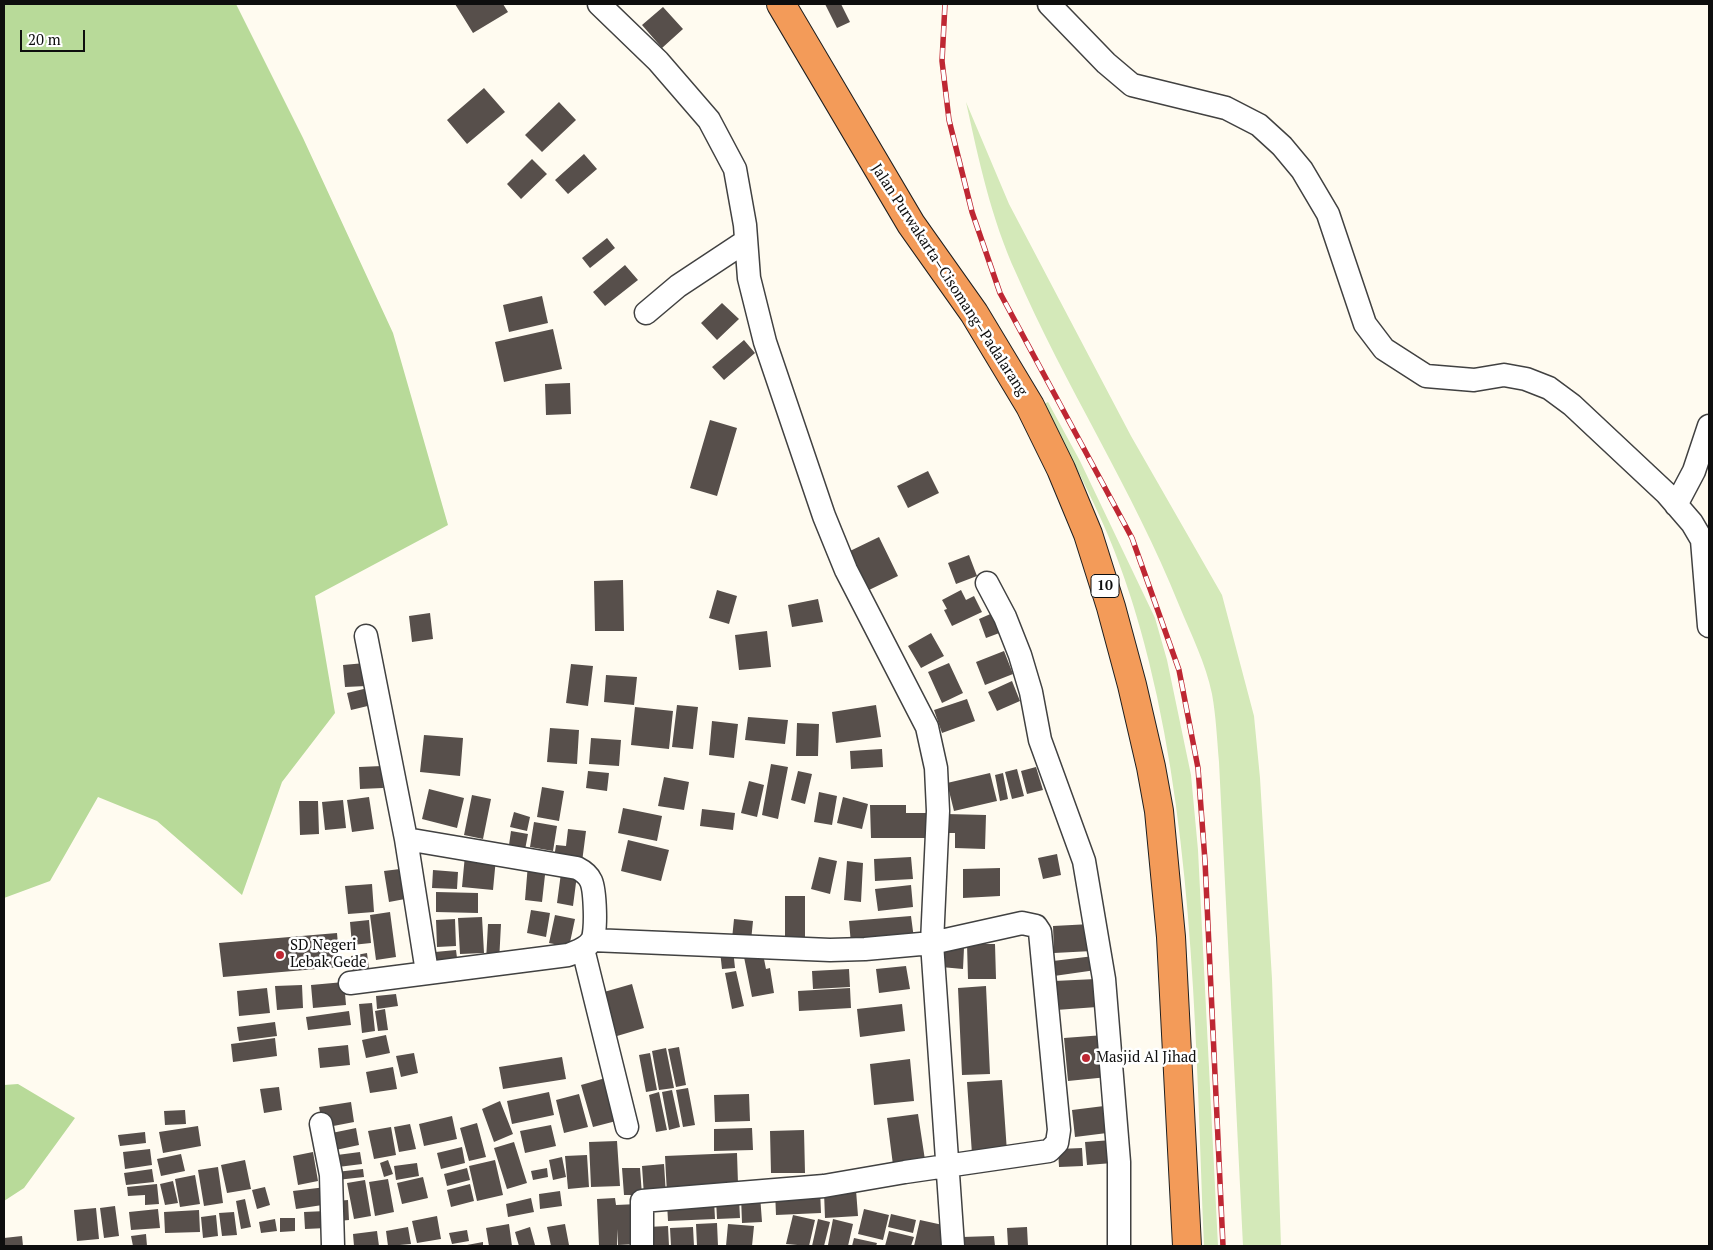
<!DOCTYPE html>
<html>
<head>
<meta charset="utf-8">
<style>
  body { margin:0 }
  #map { position:relative; width:1713px; height:1250px; overflow:hidden; background:#fffbf0; font-family:"PT Serif",serif }
  canvas { display:block }
  .frame { position:absolute; inset:0; border:5px solid #0e0e0e; pointer-events:none }
  .scale { position:absolute; left:20px; top:30px; width:65px; height:22px; box-sizing:border-box; border:2px solid #0e0e0e; border-top:0; padding-left:6px; font-size:15px; line-height:18px; white-space:nowrap; color:#0e0e0e; -webkit-text-stroke:4px #fff; paint-order:stroke }
</style>
</head>
<body>
<div id="map">
<canvas width="1713" height="1250"></canvas>
<div class="frame"></div>
<div class="scale">20 m</div>
</div>
<script>
const g = document.querySelector('canvas').getContext('2d');
g.lineJoin = 'round';
function fill(path, color) {
  g.fillStyle = color;
  g.fill(path, 'evenodd');
}
function stroke(path, color, width, dash) {
  g.strokeStyle = color;
  g.lineWidth = width;
  g.lineCap = dash ? 'butt' : 'round';
  g.setLineDash(dash || []);
  g.stroke(path);
}
function label(font, color, halo, rows, align = 'center') {
  g.font = font + ' "PT Serif",serif';
  g.lineWidth = 5;
  g.setLineDash([]);
  g.textBaseline = 'middle';
  g.strokeStyle = halo;
  g.fillStyle = color;
  for (const [text, x, y, turn = 0] of rows) {
    g.save();
    g.translate(x, y);
    g.rotate((+turn || 0) * Math.PI / 180);
    g.textAlign = isNaN(turn) ? turn : align;
    if (halo) g.strokeText(text, 0, 0);
    g.fillText(text, 0, 0);
    g.restore();
  }
}
const green = new Path2D(`
  M966,102L1009,204L1131,436L1222,595L1254,716L1260,778L1272,979L1281,1246H1243L1219,762C1217,739 1216,716 1212,694C1206,664 1191,634 1179,605C1133,490 1065,386 1016,273C991,218 979,161 966,102Z
  M1048,402L1080,461L1155,618L1167,660L1191,775L1198,850L1218,1246H1204C1196,1055 1195,848 1149,662C1138,616 1120,560 1100,517C1083,479 1063,442 1044,404Z`);
const forest = new Path2D(`
  M4,4H236L303,138L393,333L448,525L315,596L335,713L282,782L242,895L157,821L98,797L50,881L4,898Z
  M18,1084L75,1118L24,1188L4,1201V1085Z`);
const building = new Path2D(`
  M455,4H503L508,12L473,33Z
  M825,4H841L850,22L837,28Z
  M663,7L683,29L662,48L642,25Z
  M484,88L505,112L467,144L447,120Z
  M559,102L576,120L542,152L525,135Z
  M584,154L597,169L568,194L555,180Z
  M532,159L547,174L521,199L507,184Z
  M607,238L615,248L590,268L582,258Z
  M625,265L638,280L605,306L593,292Z
  M542,296L548,323L509,332L503,305Z
  M722,303L739,319L717,340L701,323Z
  M553,329L562,369L504,382L495,342Z
  M744,340L755,353L724,380L712,367Z
  M570,383L571,414L546,415L545,384Z
  M710,420L737,428L717,496L690,488Z
  M928,471L939,493L908,508L897,486Z
  M879,537L898,576L869,590L850,551Z
  M969,555L977,576L956,584L948,563Z
  M623,580L624,631H595L594,581Z
  M717,590L737,596L729,624L709,618Z
  M961,590L966,600L974,596L982,612L952,626L944,610L947,609L942,600Z
  M818,599L823,622L792,627L788,605Z
  M995,612L1002,632L986,638L979,619Z
  M430,613L433,639L412,642L409,616Z
  M767,631L771,667L739,670L735,635Z
  M931,633L944,656L921,668L908,646Z
  M1004,651L1013,674L985,685L976,662Z
  M365,663L367,686L345,687L343,665Z
  M949,663L963,693L942,703L928,672Z
  M571,664L593,666L588,706L566,703Z
  M606,675L637,677L634,705L604,702Z
  M1012,681L1020,701L997,711L988,692Z
  M372,687L376,704L351,710L347,693Z
  M967,699L975,721L942,733L934,710Z
  M677,705L698,707L693,749L672,747Z
  M876,705L881,737L836,743L832,712Z
  M635,707L673,711L669,749L631,745Z
  M748,717L788,720L785,744L745,740Z
  M712,721L738,724L734,758L709,755Z
  M797,723L819,724L818,756H796Z
  M550,728L579,730L577,764L547,762Z
  M424,735L463,738L460,776L420,772Z
  M591,738L621,740L619,766L589,764Z
  M882,749L883,767L851,769L850,751Z
  M771,764L788,767L778,819L762,815Z
  M382,766L383,788L360,789L359,767Z
  M1036,767L1043,790L1027,794L1021,771Z
  M1017,769L1024,796L1012,799L1005,772Z
  M588,771L609,773L607,791L586,788Z
  M798,771L812,774L805,804L791,800Z
  M990,773L997,801L954,811L947,783Z
  M1003,773L1008,799L1000,801L995,775Z
  M664,777L689,782L684,810L658,806Z
  M749,781L764,785L757,817L741,813Z
  M542,787L564,791L559,821L537,817Z
  M429,789L464,798L457,828L422,819Z
  M819,792L837,796L832,825L814,822Z
  M472,795L491,799L483,839L464,835Z
  M369,797L374,829L352,832L347,800Z
  M843,797L868,804L862,829L837,823Z
  M343,800L346,828L325,830L322,802Z
  M299,801H318L319,834L300,835Z
  M870,805H906V813H927V838H871Z
  M623,808L662,816L657,841L618,833Z
  M702,809L735,813L733,830L700,826Z
  M514,812L530,817L527,831L510,827Z
  M946,814L986,815L985,849L955,848V833H945Z
  M534,822L557,826L553,851L530,847Z
  M568,829L586,831L582,862L554,858L556,845L566,846Z
  M511,831L528,834L524,855L508,852Z
  M628,840L669,850L661,881L621,871Z
  M1057,854L1061,875L1043,879L1038,858Z
  M465,855L496,858L493,890L462,887Z
  M819,857L837,861L830,894L811,889Z
  M911,857L913,879L875,881L874,859Z
  M847,861L863,863L861,902L844,900Z
  M528,864L546,866L542,902L525,900Z
  M1000,868V896L963,898V869Z
  M400,869L405,899L389,902L384,871Z
  M433,870L458,872L457,889L432,888Z
  M561,873L577,875L573,906L557,903Z
  M372,884L374,912L348,914L345,886Z
  M911,885L913,907L878,911L875,889Z
  M436,892L478,893V913L436,912Z
  M785,896H805V944H785Z
  M531,910L550,913L546,937L527,933Z
  M390,912L396,957L376,960L370,915Z
  M555,915L575,919L569,947L549,943Z
  M911,916L914,939L851,944L849,921Z
  M482,917L484,953L460,954L458,918Z
  M455,919L456,946L437,947L436,920Z
  M734,919L753,921L751,941L732,939Z
  M369,920L371,943L352,945L350,922Z
  M488,924H501L499,962L486,961Z
  M1091,924L1092,951L1054,953L1053,926Z
  M337,933L340,967L223,977L219,943Z
  M967,944H995L996,979H968Z
  M943,946L964,948L963,969L941,967Z
  M733,949L735,968L722,969L720,951Z
  M456,950L458,966L436,968L435,952Z
  M367,953L369,969L353,971L351,956Z
  M763,954L766,969L770,968L774,993L752,997L744,957Z
  M1094,956L1096,970L1054,976L1053,961Z
  M906,966L910,989L879,993L876,969Z
  M849,969L850,987L813,989L812,971Z
  M736,971L744,1006L732,1009L725,973Z
  M1096,979L1097,1007L1056,1010L1054,981Z
  M344,982L346,1005L313,1008L311,985Z
  M632,984L644,1028L617,1036L604,992Z
  M302,985L303,1008L277,1010L275,986Z
  M986,986L990,1074L962,1075L958,988Z
  M267,988L270,1013L239,1016L237,991Z
  M850,988L851,1008L799,1011L798,991Z
  M396,994L398,1006L377,1009L376,996Z
  M372,1003L375,1031L362,1033L359,1004Z
  M902,1004L905,1031L860,1037L857,1009Z
  M385,1009L388,1030L378,1031L375,1011Z
  M349,1011L351,1025L308,1030L306,1017Z
  M275,1022L277,1036L239,1041L237,1027Z
  M386,1035L390,1053L366,1058L362,1040Z
  M1104,1035L1108,1077L1068,1081L1064,1038Z
  M275,1038L277,1056L233,1062L231,1044Z
  M348,1045L350,1065L320,1068L318,1048Z
  M679,1047L686,1085L676,1087L668,1049Z
  M666,1048L674,1088L659,1090L652,1051Z
  M414,1053L418,1073L401,1077L396,1056Z
  M650,1053L657,1090L646,1092L639,1055Z
  M562,1057L566,1079L503,1089L499,1067Z
  M910,1059L914,1101L874,1105L870,1064Z
  M393,1067L397,1089L370,1093L366,1072Z
  M609,1077L620,1120L593,1127L581,1085Z
  M1002,1080L1007,1152L972,1154L967,1082Z
  M279,1087L282,1110L264,1113L260,1089Z
  M688,1088L695,1125L683,1127L676,1090Z
  M672,1090L680,1127L669,1130L662,1092Z
  M549,1092L554,1115L512,1124L507,1101Z
  M659,1092L667,1130L656,1132L649,1095Z
  M579,1094L588,1127L564,1133L556,1100Z
  M749,1094L750,1121L715,1122L714,1095Z
  M500,1101L513,1134L494,1142L482,1109Z
  M351,1102L354,1122L323,1128L319,1107Z
  M1104,1106L1107,1133L1075,1137L1072,1110Z
  M185,1110L186,1124L165,1125L164,1111Z
  M918,1114L925,1160L893,1165L887,1118Z
  M452,1116L457,1139L424,1146L419,1124Z
  M477,1123L486,1157L469,1161L460,1128Z
  M410,1124L416,1149L399,1152L394,1127Z
  M551,1125L556,1146L525,1153L520,1131Z
  M198,1126L201,1146L163,1153L159,1132Z
  M391,1127L396,1155L374,1159L368,1131Z
  M356,1128L359,1145L331,1151L327,1134Z
  M752,1128L753,1150L714,1151V1129Z
  M804,1130L805,1173H771L770,1131Z
  M145,1132L146,1143L120,1146L118,1135Z
  M1112,1140L1113,1163L1087,1165L1085,1142Z
  M617,1141L620,1186L591,1187L589,1142Z
  M514,1142L527,1183L507,1189L494,1148Z
  M462,1147L465,1163L441,1169L437,1153Z
  M1082,1148L1083,1166L1059,1167L1058,1149Z
  M150,1149L152,1165L125,1169L123,1152Z
  M313,1152L318,1181L298,1185L293,1156Z
  M360,1152L362,1164L338,1167L337,1155Z
  M737,1153L738,1184L667,1194L665,1156Z
  M181,1154L185,1171L161,1176L157,1159Z
  M587,1155L589,1187L568,1189L565,1156Z
  M562,1157L566,1177L553,1180L549,1160Z
  M245,1160L251,1189L227,1193L221,1165Z
  M388,1160L393,1174L384,1177L380,1163Z
  M495,1160L503,1195L477,1201L469,1166Z
  M417,1163L419,1176L396,1180L394,1166Z
  M664,1164L666,1195L644,1196L642,1166Z
  M218,1167L223,1203L204,1206L198,1170Z
  M467,1168L470,1180L447,1186L444,1174Z
  M547,1168L548,1177L533,1180L531,1171Z
  M622,1168H640L642,1195H624Z
  M152,1169L154,1182L126,1185L124,1173Z
  M363,1169L364,1177L337,1180L336,1172Z
  M195,1175L200,1204L180,1207L175,1179Z
  M423,1177L428,1198L402,1204L397,1183Z
  M388,1179L394,1212L375,1216L369,1182Z
  M365,1180L371,1216L354,1219L347,1183Z
  M173,1181L178,1203L165,1205L160,1184Z
  M157,1184L159,1204L145,1205V1195L128,1196L127,1187Z
  M470,1184L474,1201L451,1207L447,1190Z
  M265,1187L270,1205L257,1209L252,1190Z
  M326,1187L329,1204L296,1209L293,1191Z
  M820,1189L821,1213L776,1215L775,1191Z
  M856,1190L858,1216L825,1218L824,1192Z
  M560,1191L562,1206L540,1209L539,1194Z
  M760,1195L762,1222L742,1223L741,1196Z
  M531,1198L534,1212L508,1217L506,1204Z
  M615,1198L616,1205L638,1204L640,1244L618,1245L617,1229V1245L599,1246L597,1199Z
  M739,1198L740,1218L717,1219L716,1199Z
  M245,1199L251,1227L241,1229L236,1201Z
  M348,1200L349,1220L338,1221L336,1201Z
  M714,1200L715,1219L668,1221L667,1203Z
  M115,1206L119,1236L104,1238L100,1208Z
  M96,1208L99,1239L77,1241L74,1210Z
  M158,1209L160,1228L131,1230L129,1212Z
  M864,1209L889,1215L883,1240L858,1234Z
  M199,1210L200,1232L165,1233L164,1212Z
  M326,1211L327,1228L305,1229L304,1212Z
  M234,1212L237,1235L222,1236L219,1213Z
  M891,1214L916,1220L913,1233L888,1227Z
  M216,1215L218,1236L203,1238L201,1217Z
  M793,1215L815,1220L809,1246L786,1244Z
  M437,1216L441,1239L417,1243L412,1221Z
  M280,1218H295V1231L280,1232Z
  M275,1219L277,1231L261,1233L259,1222Z
  M818,1219L830,1222L824,1246H812Z
  M833,1219L853,1224L848,1246L828,1245Z
  M920,1220L952,1227L947,1246H914Z
  M717,1223L718,1246H697L696,1224Z
  M509,1224L512,1246H489L486,1228Z
  M565,1224L569,1245L551,1246L547,1227Z
  M728,1224L754,1226L752,1246H726Z
  M668,1226L669,1246H648L647,1227Z
  M408,1227L411,1244L388,1246L386,1231Z
  M530,1227L535,1245L519,1246L515,1232Z
  M693,1227L694,1246H671L670,1228Z
  M1027,1227L1028,1246H1008L1007,1228Z
  M467,1230L469,1241L452,1244L449,1233Z
  M377,1231L379,1246H354L353,1234Z
  M889,1231L914,1237L911,1246H885Z
  M146,1234L147,1246H133L131,1236Z
  M22,1236L23,1246H4V1238Z
  M994,1236L995,1246H963L962,1237Z
  M854,1238L877,1243L876,1246H852Z
  M483,1242V1246H467V1245Z`);
const minor = new Path2D(`
  M599,4L658,61L709,120L735,169L745,225L749,278L765,342L824,516L846,570L927,727L936,768L938,811L932,943L953,1246
  M1049,4L1106,63L1132,85L1226,108L1259,125L1282,146L1302,170L1328,214L1365,324L1384,349L1426,376L1474,380L1504,375L1526,379L1549,388L1572,405L1667,494L1692,523L1702,540L1709,626
  M646,313L678,286L746,241
  M1676,505L1694,471L1709,426
  M987,583L1005,617L1020,655L1031,692L1040,740L1084,861L1104,979L1119,1162V1246
  M366,636L406,839L427,972
  M592,940L830,950L865,949L932,943L1022,923L1036,926L1040,932L1059,1130L1057,1143L1049,1151L905,1172L824,1186L642,1201V1246
  M583,949L627,1127
  M350,983L568,955C577,951 587,949 592,940C597,932 595,890 591,881C588,874 583,871 577,868L406,839
  M321,1124L331,1175L333,1246`);
const highway = new Path2D(`
  M781,4L911,224L974,313L1030,406L1061,469L1088,534L1111,607L1132,685L1151,767L1159,811L1171,937L1187,1246`);
const rail = new Path2D(`
  M945,4L942,61L949,120L972,212L1000,293L1132,538L1179,670L1198,768L1205,861L1223,1246`);
const markers = [
  [280,955,5,"#be2733"],
  [1086,1058,5,"#be2733"]
];
const shields = [
  [1105,586,28]
];
const shieldNames = [
  ["10",1105,586]
];
const streetNames = [
  ["Jalan Purwakarta–Cisomang–Padalarang",949,280,57]
];
const poiNames = [
  ["SD Negeri",290,946],
  ["Lebak Gede",290,963],
  ["Masjid Al Jihad",1096,1058]
];
fill(green, '#d4e9b9');
fill(forest, '#b8da99');
fill(building, '#574f4b');
stroke(minor, '#414141', 25);
stroke(highway, '#1f1f1f', 30);
stroke(minor, '#fff', 22);
stroke(highway, '#f39b59', 28);
stroke(rail, '#be2733', 5.5);
stroke(rail, '#fff', 4, [11]);
for (const [x, y, r, color] of markers) {
  const dot = new Path2D();
  dot.arc(x, y, r, 0, 2 * Math.PI);
  g.fillStyle = color;
  g.fill(dot);
  stroke(dot, '#fff', 2);
}
for (const [x, y, w] of shields) {
  const box = new Path2D();
  box.roundRect(x - w / 2, y - 11.5, w, 23, 4);
  g.fillStyle = '#fff';
  g.fill(box);
  stroke(box, '#0e0e0e', 1);
}
label('bold 14px', '#0e0e0e', null, shieldNames);
label('15px', '#0e0e0e', '#fff', streetNames);
label('15px', '#0e0e0e', '#fff', poiNames, 'left');
</script>
</body>
</html>
